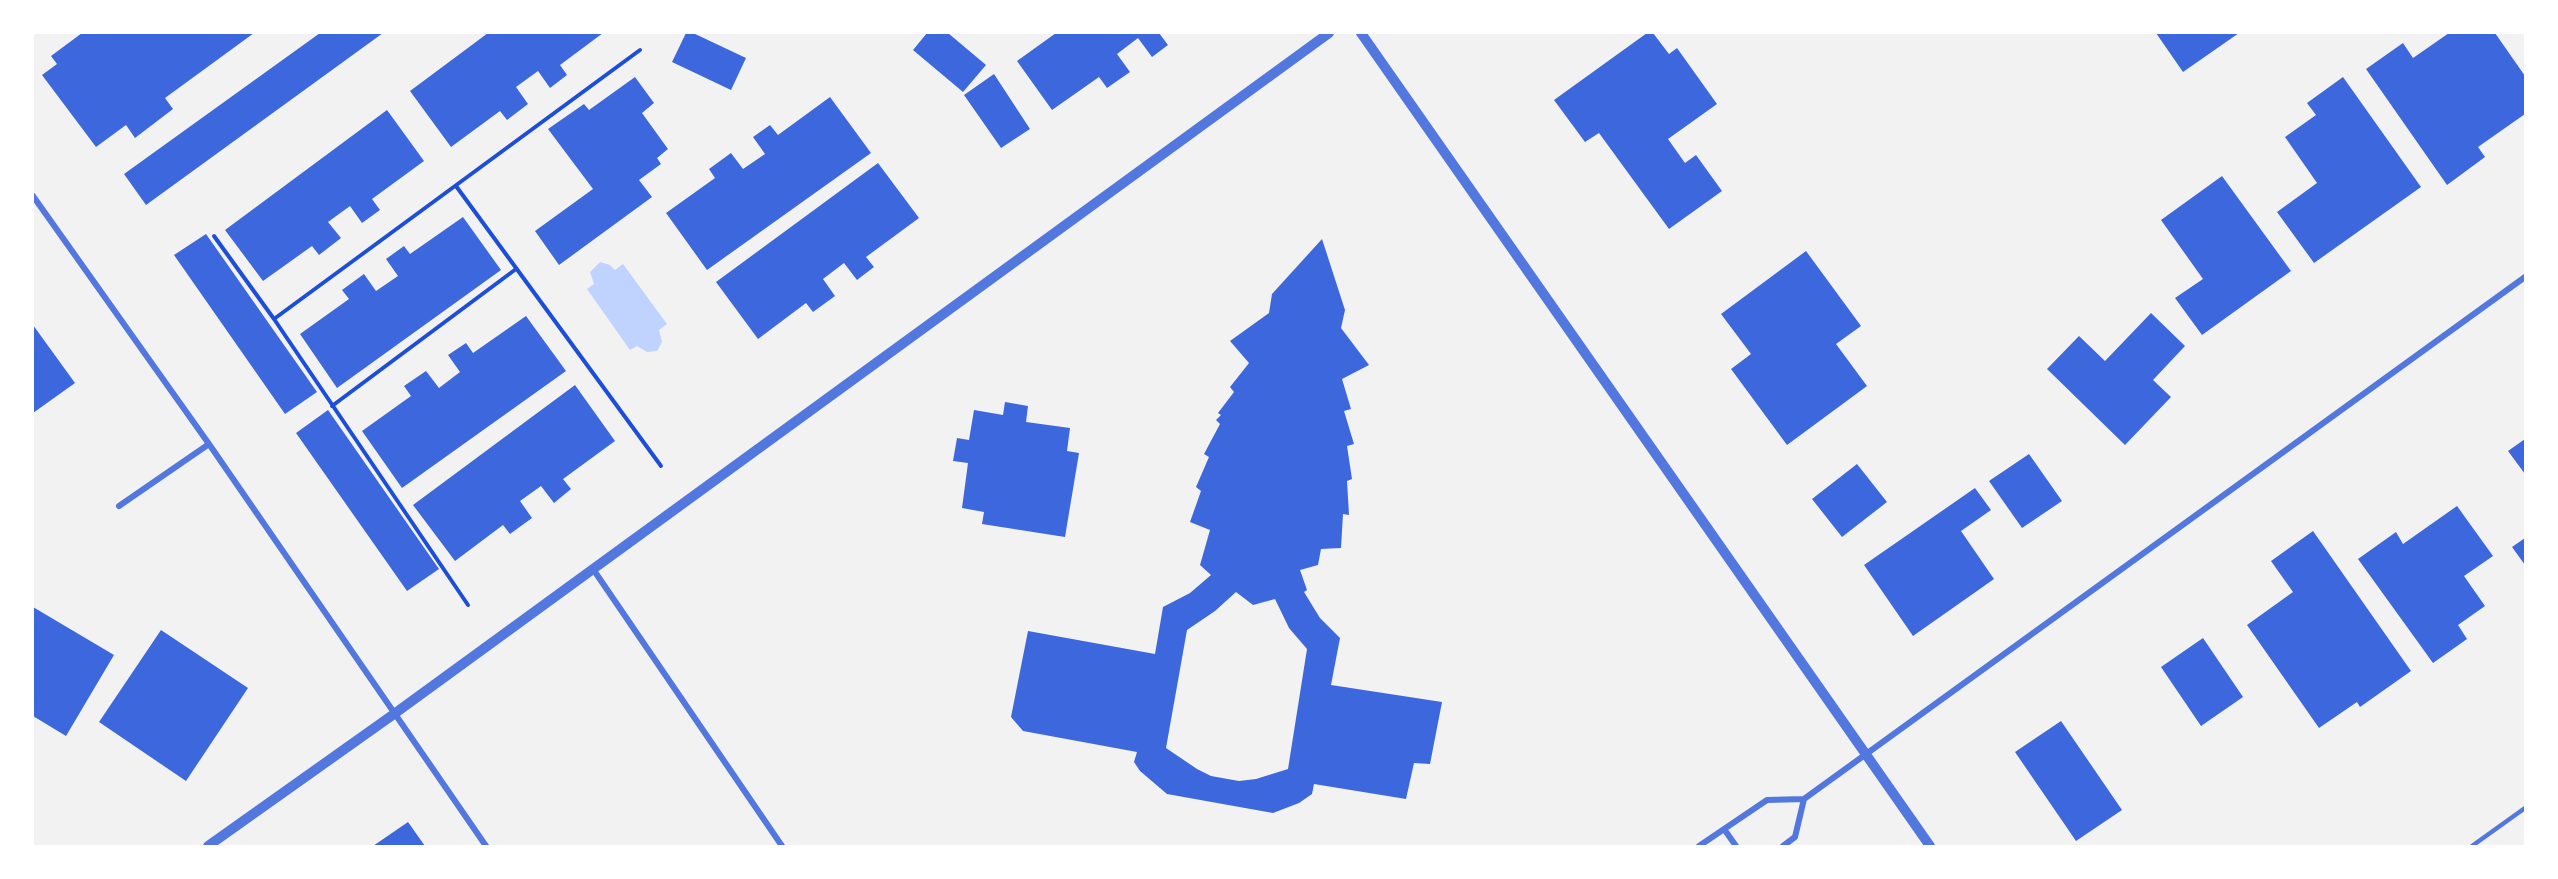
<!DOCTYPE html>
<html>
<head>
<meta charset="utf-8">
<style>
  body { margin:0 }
  #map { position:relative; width:2558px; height:879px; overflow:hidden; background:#f2f2f2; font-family:"Golos Text",sans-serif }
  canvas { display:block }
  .frame { position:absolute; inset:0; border:34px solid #fff; pointer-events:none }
</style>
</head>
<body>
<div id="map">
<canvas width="2558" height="879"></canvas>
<div class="frame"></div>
</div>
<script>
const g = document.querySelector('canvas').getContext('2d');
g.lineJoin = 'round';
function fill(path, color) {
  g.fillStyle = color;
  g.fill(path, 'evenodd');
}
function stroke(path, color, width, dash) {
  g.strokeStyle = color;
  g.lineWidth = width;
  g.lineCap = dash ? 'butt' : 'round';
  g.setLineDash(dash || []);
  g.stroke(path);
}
const water = new Path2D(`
  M600,262L610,265L615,270L623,264L667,324L659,330L662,342L657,351L647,352L637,346L630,350L587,289L594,284L590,272Z`);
const building = new Path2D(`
  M82,33H254L165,98L173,109L135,138L126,125L96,147L42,75L57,64L51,56Z
  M320,33H383L146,205L124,174Z
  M488,33H603L560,65L567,75L550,88L538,71L516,87L528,104L507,120L500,111L451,147L410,91Z
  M686,33H693L746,58L731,90L672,62Z
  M927,33H948L986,65L963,92L913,50Z
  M1056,33H1159L1168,45L1152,57L1138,38L1117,54L1130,72L1107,88L1099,77L1052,110L1017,61Z
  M1647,33H1653L1669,54L1677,48L1717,104L1668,139L1685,163L1696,155L1722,191L1669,229L1599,133L1585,142L1554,100Z
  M2156,33H2239L2183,72Z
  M2449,33H2495L2525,76V114L2478,147L2485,157L2447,185L2366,69L2403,43L2413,58Z
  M994,74L1030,129L1001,148L964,95Z
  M635,77L654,103L642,113L668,149L657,158L661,164L639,180L652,197L559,265L535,231L593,189L548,129L584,104L589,110Z
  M2343,77L2421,187L2314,263L2277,212L2317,183L2285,137L2316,115L2307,103Z
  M830,97L871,153L707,270L666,213L715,178L709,169L731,153L743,169L765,154L753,137L770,125L778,135Z
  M387,110L424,161L372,199L380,210L362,223L350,206L328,222L341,238L319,255L312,246L263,281L225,230Z
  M878,163L919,218L866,257L874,267L857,280L844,263L823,279L835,296L813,312L806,303L758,339L716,282Z
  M2222,176L2291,271L2202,335L2175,298L2203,279L2161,220Z
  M463,217L501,270L337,388L300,334L349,299L342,290L364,274L376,291L398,276L386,259L404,246L410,254Z
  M206,234L317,392L285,414L174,255Z
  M1322,239L1345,310L1341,328L1369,365L1342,379L1351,409L1344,411L1354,444L1347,446L1352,479L1347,481L1349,515L1343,514L1341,548L1321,549L1318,565L1300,570L1307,590L1304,592L1320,618L1340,638L1331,685L1442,702L1430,764L1414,763L1406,799L1314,784L1312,794L1299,803L1273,813L1167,794L1140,771L1134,762L1137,752L1023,731L1011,717L1028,631L1155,654L1163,607L1190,593L1211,575L1200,565L1210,530L1190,522L1201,491L1196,487L1209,457L1204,454L1220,424L1216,420L1221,415L1218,413L1234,392L1230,387L1249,363L1230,341L1269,313L1272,294ZM1236,592L1253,605L1275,599L1289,628L1307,649L1288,769L1256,779L1239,781L1211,776L1197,769L1166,748L1187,630L1215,611Z
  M1806,251L1861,326L1836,344L1867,386L1787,445L1731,369L1751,354L1721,314Z
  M2151,313L2185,346L2153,380L2171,397L2125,445L2047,369L2079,336L2105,361Z
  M526,316L566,371L402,488L362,431L411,396L404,386L426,371L439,388L460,372L448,355L466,343L473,353Z
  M33,325L75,383L33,413Z
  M575,385L615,441L563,479L571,489L554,503L541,486L520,501L532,518L510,534L503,525L455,561L413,505Z
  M1005,402L1028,406L1026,422L1070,428L1067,451L1079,453L1065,537L982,524L984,512L962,508L968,463L953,461L957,438L969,440L974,410L1003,415Z
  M328,410L439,569L407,591L296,433Z
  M2525,439V474L2508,451Z
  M2029,454L2062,501L2022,528L1989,481Z
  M1857,464L1887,502L1842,537L1812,499Z
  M1975,488L1991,510L1961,531L1994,579L1913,636L1864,565Z
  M2457,506L2493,556L2464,576L2485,606L2458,625L2467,639L2433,663L2358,559L2396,532L2403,544Z
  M2313,531L2411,671L2360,707L2357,702L2319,728L2247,625L2293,592L2271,561Z
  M2525,538V565L2512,547Z
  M33,607L114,655L66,736L33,716Z
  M161,630L248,688L186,781L99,722Z
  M2203,638L2243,697L2201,726L2161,667Z
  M2061,721L2122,810L2076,841L2015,752Z
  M408,822L425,846H373Z`);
const path = new Path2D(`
  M456,186L661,466
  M214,236L274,319L468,605
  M274,319L640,50
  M332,406L516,269`);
const service = new Path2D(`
  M2472,846L2525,808`);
const minor = new Path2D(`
  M33,196L209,444L486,846
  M119,506L209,444
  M593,569L782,846
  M1724,829L1736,846
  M1699,846L1767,800L1804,799L2525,277
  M1783,846L1795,837L1804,799`);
const tertiary = new Path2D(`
  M1361,33L1930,846
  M208,846L394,714L1329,33`);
fill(water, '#bfd3fe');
fill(building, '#3d67dc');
stroke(path, '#1d4ed8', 4);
stroke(service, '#5277de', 4.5);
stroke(minor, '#5277de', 6);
stroke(tertiary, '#5277de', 10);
</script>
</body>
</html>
